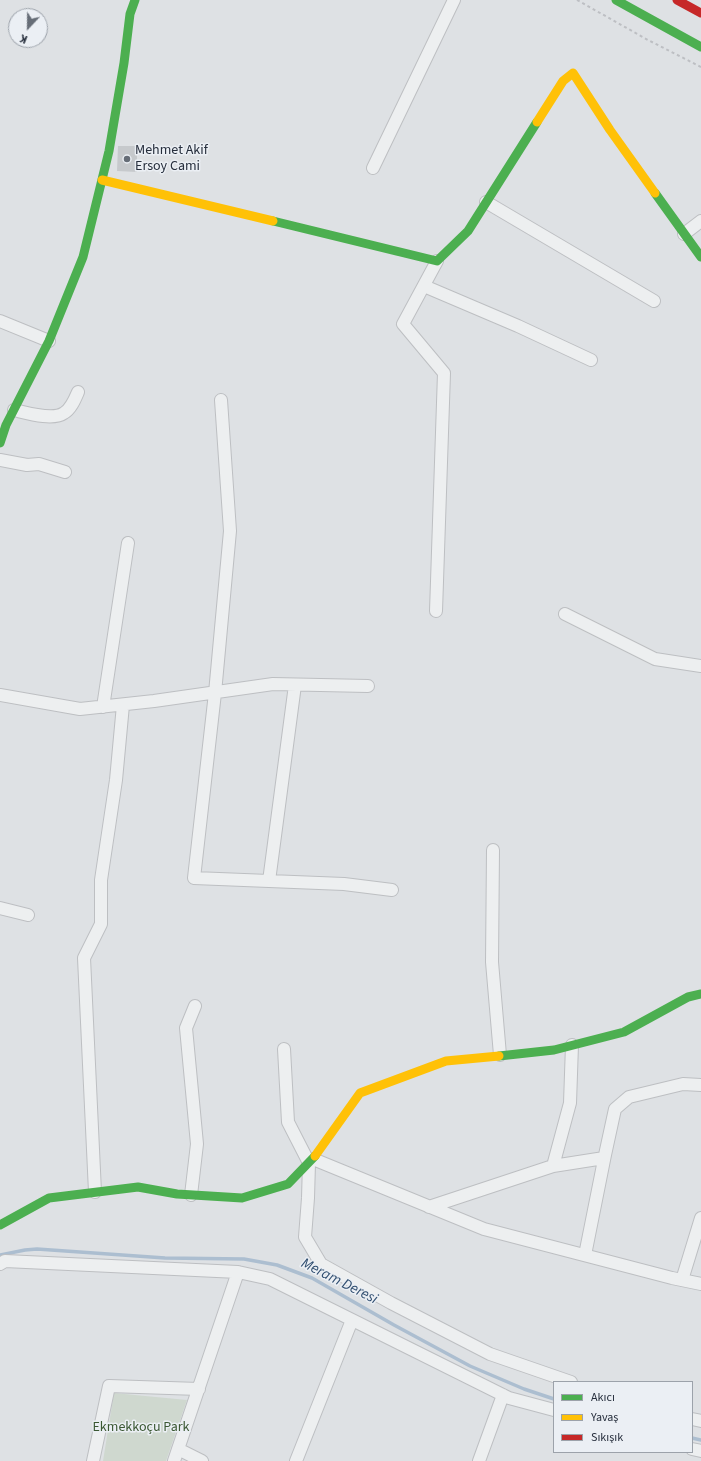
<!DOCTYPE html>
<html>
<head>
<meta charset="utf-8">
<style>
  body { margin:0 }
  #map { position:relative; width:701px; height:1461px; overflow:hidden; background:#dee1e4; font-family:"Source Sans 3",sans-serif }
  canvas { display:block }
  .legend { position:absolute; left:553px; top:1381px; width:140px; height:72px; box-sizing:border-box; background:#ebeff4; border:1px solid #9ca2aa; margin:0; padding:5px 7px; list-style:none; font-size:12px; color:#262e3c }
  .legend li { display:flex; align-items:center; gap:8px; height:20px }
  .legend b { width:20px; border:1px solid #9ca2aa }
  .north { position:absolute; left:8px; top:8px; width:40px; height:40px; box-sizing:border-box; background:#ebeff4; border:1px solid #9ca2aa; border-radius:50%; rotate:202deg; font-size:11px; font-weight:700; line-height:16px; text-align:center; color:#262e3c }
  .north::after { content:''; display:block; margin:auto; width:14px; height:18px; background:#666d77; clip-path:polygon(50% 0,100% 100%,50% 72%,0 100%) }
</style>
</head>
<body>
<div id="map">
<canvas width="701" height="1461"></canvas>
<ul class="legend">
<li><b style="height:5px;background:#4caf50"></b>Akıcı</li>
<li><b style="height:5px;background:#ffc107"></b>Yavaş</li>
<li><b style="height:5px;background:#c62828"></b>Sıkışık</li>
</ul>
<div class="north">K</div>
</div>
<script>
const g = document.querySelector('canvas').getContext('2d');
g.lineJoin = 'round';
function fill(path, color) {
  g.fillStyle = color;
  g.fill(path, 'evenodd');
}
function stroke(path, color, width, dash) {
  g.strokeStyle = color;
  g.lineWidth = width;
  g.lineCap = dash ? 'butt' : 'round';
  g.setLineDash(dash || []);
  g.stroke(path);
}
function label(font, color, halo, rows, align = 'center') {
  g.font = font + ' "Source Sans 3",sans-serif';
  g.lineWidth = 3;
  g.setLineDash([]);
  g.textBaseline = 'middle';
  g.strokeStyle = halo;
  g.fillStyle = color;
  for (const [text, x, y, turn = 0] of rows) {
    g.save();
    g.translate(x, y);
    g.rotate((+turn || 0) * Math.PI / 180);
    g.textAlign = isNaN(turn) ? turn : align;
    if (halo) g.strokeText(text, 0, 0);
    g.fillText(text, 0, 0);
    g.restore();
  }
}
const green = new Path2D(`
  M114,1393L187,1400L166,1461H103Z`);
const stream = new Path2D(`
  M0,1255L25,1250L37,1249L165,1258L244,1259L277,1265L312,1278L394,1325L470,1366L524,1389L554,1399
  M692,1438L701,1440`);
const building = new Path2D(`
  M118,146H137V172L117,171Z`);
const path = new Path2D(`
  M577,0L648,40L701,67`);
const street = new Path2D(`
  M373,168L454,0
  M486,202L654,301
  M684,234L701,221
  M424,286L518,326L591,360
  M0,321L49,341
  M221,400L230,531L215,693L194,878L344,884L392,890
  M14,410C27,413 53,421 64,413C71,409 75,399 78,392
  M0,460L27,465L39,464L65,472
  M436,611L444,373L403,324L437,261
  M565,614L655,659L701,666
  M0,695L80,709L154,701L273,684L368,686
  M103,707L128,543
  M493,850L492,962L500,1055
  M269,881L295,685
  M0,908L28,915
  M284,1049L288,1122L309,1163L308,1198L305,1237L321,1264L391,1303L490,1354L571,1382
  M313,1159L484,1229L672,1278L701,1284
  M553,1166L570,1103L572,1045
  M95,1192L84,958L101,924V880L116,780L123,705
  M191,1195L197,1144L186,1028L195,1006
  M429,1207L553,1166L604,1158
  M585,1255L605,1155L615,1109L629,1097L683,1084L701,1085
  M0,1264L5,1261L238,1272L270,1279L509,1398L554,1410
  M682,1280L701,1218
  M692,1419L701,1421
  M178,1449L202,1461
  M692,1449L701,1451
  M93,1461L109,1386L199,1389
  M174,1461L238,1272
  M296,1461L352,1320
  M479,1461L503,1395`);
const fast = new Path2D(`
  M616,0L701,47
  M655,193L701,257
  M273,221L437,261L468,231L537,122
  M0,443L6,425L49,341L83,257L109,151L124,63L130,14L135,0
  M499,1056L554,1050L624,1032L688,997L701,994
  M0,1225L49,1198L138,1187L177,1194L242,1198L288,1184L315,1156`);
const slow = new Path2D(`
  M537,122L563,81L573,73L610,130L655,193
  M102,180L273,221
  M315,1156L360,1093L446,1061L499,1056`);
const jam = new Path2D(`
  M677,0L701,13`);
const markers = [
  [127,159,4,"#666d77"]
];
const poiNames = [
  ["Mehmet Akif",135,151],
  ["Ersoy Cami",135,167]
];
const parkNames = [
  ["Ekmekkoçu Park",141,1428]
];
const waterNames = [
  ["Meram Deresi",339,1282,27]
];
fill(green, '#cfd8cf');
stroke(stream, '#acbed0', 3.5);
fill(building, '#c6c9cc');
stroke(street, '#bdbfc2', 14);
stroke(path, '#bdbfc3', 2, [3, 3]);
stroke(street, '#edeff0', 12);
stroke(fast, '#4caf50', 9);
stroke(slow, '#ffc107', 9);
stroke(jam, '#c62828', 9);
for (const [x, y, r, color] of markers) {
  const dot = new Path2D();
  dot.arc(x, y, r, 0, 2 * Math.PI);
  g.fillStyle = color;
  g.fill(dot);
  stroke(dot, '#ebeff4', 1.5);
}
label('14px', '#262e3c', '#ebeff4', poiNames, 'left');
label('14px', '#3b5833', '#ebeff4', parkNames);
label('italic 15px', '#304e70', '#ebeff4', waterNames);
</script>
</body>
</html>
